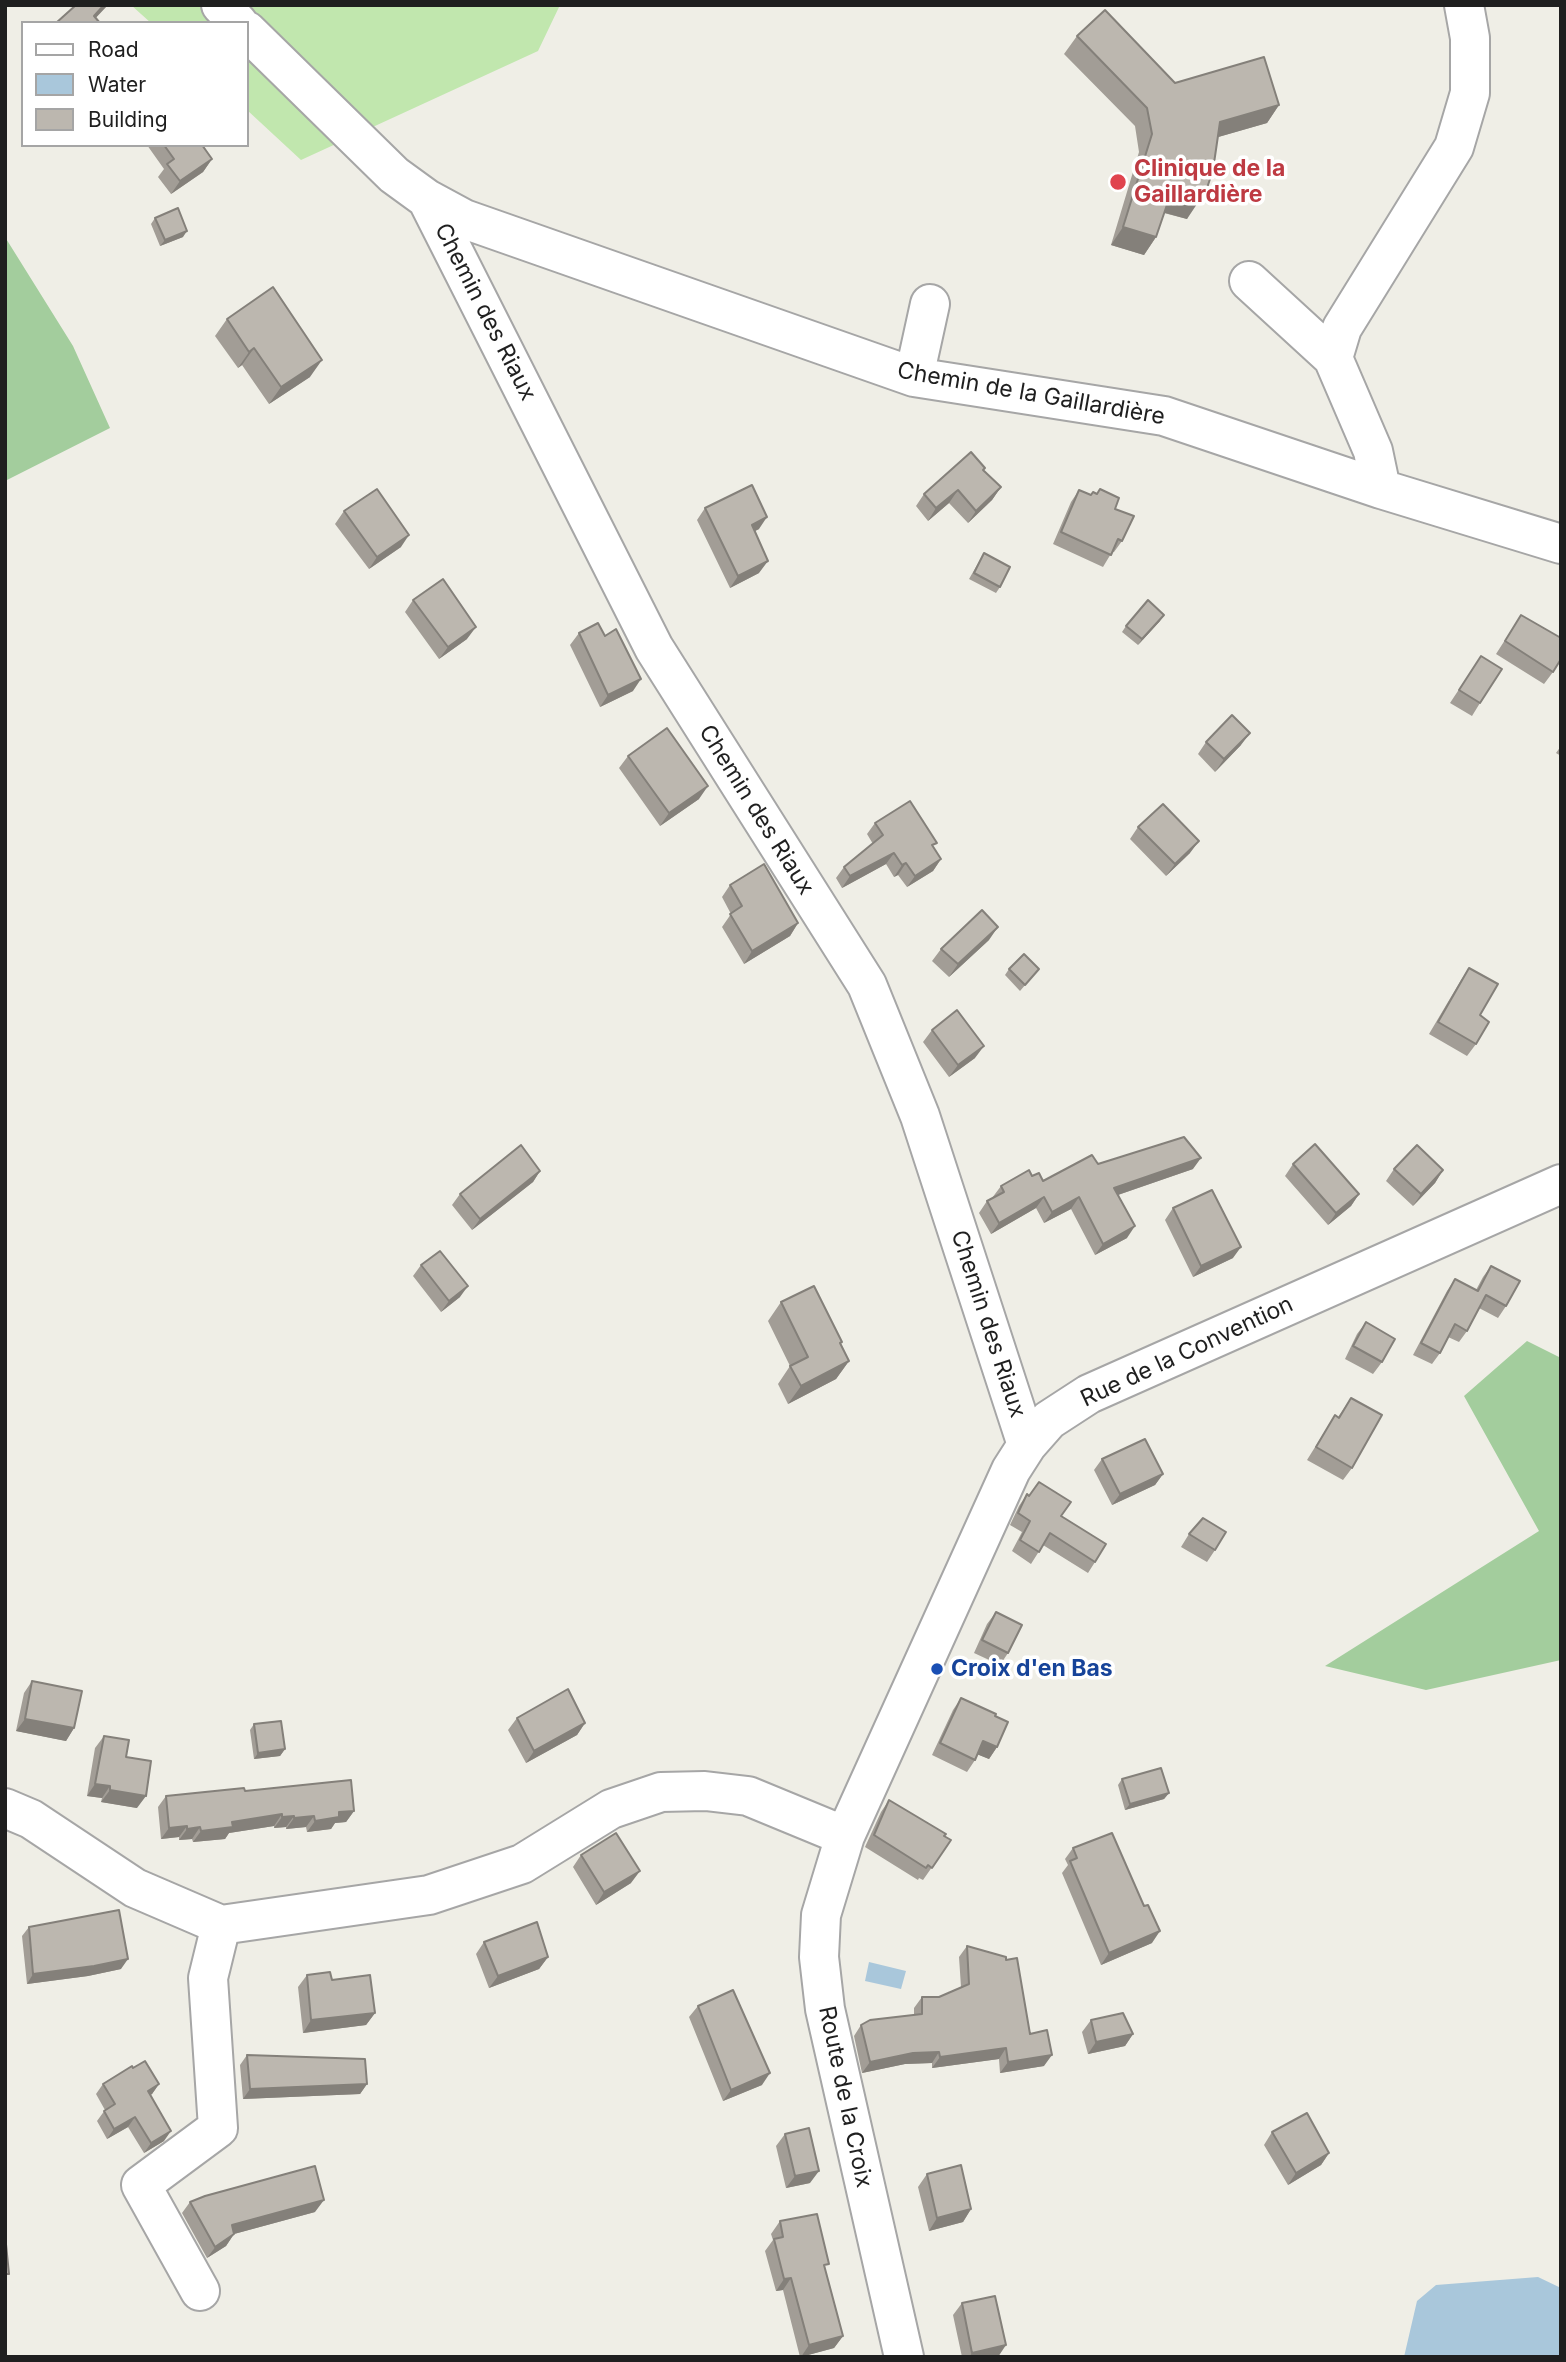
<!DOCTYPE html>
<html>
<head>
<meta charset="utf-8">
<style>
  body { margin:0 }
  #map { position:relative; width:1566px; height:2362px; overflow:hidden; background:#efeee6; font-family:Inter,sans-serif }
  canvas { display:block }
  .frame { position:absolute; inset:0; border:7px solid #1f1f1f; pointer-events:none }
  .legend { position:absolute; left:21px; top:21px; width:228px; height:126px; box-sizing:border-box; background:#fff; border:2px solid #a5a5a5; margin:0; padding:9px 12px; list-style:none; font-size:21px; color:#1f1f1f }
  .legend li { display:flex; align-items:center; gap:14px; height:35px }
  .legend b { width:35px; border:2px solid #a5a5a5 }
</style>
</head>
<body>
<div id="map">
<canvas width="1566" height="2362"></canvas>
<div class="frame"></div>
<ul class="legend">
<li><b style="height:9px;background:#fff"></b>Road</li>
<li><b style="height:19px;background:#a9c7db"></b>Water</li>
<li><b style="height:19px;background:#bcb7af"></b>Building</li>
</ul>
</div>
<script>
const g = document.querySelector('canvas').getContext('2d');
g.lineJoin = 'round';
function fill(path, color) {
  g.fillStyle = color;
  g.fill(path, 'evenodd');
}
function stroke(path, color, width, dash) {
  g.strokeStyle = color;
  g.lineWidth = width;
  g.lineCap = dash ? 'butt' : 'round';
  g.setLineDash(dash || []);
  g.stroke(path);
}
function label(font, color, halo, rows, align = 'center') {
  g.font = font + ' Inter,sans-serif';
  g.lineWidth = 7;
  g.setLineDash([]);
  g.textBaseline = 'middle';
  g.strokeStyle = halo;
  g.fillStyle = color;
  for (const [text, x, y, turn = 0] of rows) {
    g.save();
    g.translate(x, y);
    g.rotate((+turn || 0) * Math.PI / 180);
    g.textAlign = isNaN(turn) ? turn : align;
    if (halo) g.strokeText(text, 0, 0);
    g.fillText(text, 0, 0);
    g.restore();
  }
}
const grass = new Path2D(`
  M131,5H560L538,51L301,160L247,110V23H151Z`);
const forest = new Path2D(`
  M5,237L73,346L110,428L5,481Z
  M1527,1341L1561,1358V1660L1426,1690L1325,1666L1539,1531L1464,1396Z`);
const water = new Path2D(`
  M869,1962L906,1971L901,1989L865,1981Z
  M1538,2277L1561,2288V2357H1404L1417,2301L1436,2285Z`);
const minor = new Path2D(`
  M221,5L238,23
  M247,31L394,175L427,199L464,219L914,377L1164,416L1381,489L1561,544
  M427,199L654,648L867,985L920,1116L1027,1445
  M1249,281L1333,358L1373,451L1381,489
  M1333,358L1342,328L1454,147L1470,93V38L1464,5
  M914,377L930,304
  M5,1808L31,1819L135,1888L221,1925L429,1895L522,1864L611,1809L661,1792L705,1791L748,1796L845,1836
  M200,2291L141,2185L218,2128L208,1978L221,1925
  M904,2357L825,2009L819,1957L821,1915L845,1836L1011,1470L1027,1445L1049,1420L1089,1394L1561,1184`);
const wall = new Path2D(`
  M1077,36L1175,83L1279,105L1267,123L1218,137L1187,219L1164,213L1156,237L1144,255L1111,245L1139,152L1135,126L1064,54Z
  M147,145H203L212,159L203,172L171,194L158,177L164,169Z
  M155,218L183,237L160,246L151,224Z
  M227,319L310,377L269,404L242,365L238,368L215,336Z
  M985,468L983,470L1001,487L992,500L968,523L949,503L928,521L916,506L924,494Z
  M1079,490L1115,509L1122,541L1114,552H1112L1103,567L1053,544L1071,502Z
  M705,508L759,529L755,531L759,573L730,588L697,520Z
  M344,511L401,547L369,569L335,524Z
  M984,553L1000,587L996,593L969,579Z
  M413,600L467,639L439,659L405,612Z
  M1521,615L1553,672L1544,684L1496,654Z
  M1160,621L1138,645L1122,632L1126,626Z
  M579,633L633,691L600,707L570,645Z
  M1481,656L1480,703L1472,716L1450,703Z
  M1206,742L1241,745L1215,772L1198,754Z
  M1561,746V756L1556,753Z
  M628,756L699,799L660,826L619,768Z
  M875,823L934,848L941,859L933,871L907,887L898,875L894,877L886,864L842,888L836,878L844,867L873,844L867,834Z
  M1138,827L1190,853L1166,876L1130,839Z
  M730,885L798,923L790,936L744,964L722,927L731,914L722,897Z
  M989,940L949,977L932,961L941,949Z
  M1469,968L1480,1015L1476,1044L1467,1056L1429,1034L1461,980Z
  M1009,969H1039L1020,991L1005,975Z
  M932,1030L975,1058L949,1077L923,1042Z
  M1098,1164L1193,1169L1118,1195L1127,1238L1095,1255L1071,1209L1044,1223L1036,1208L991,1234L979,1213L987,1201L992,1198L1001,1186L1032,1176L1043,1181Z
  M1293,1164L1359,1194L1351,1206L1328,1225L1285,1176Z
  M1394,1169L1443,1170L1435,1183L1413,1206L1386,1181Z
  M540,1171L533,1182L472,1230L452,1205L460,1194Z
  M1173,1208L1233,1258L1193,1277L1165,1220Z
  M421,1265L460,1297L441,1312L413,1276Z
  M1491,1266L1506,1306L1498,1318L1479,1308L1467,1331L1459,1342L1448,1337L1440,1353L1432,1364L1413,1355L1447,1291L1455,1279L1476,1290L1483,1277Z
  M781,1302L849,1361L836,1379L788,1404L778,1384L790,1366L768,1321Z
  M1366,1322L1382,1362L1373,1374L1345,1359L1357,1334Z
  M1351,1398L1352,1468L1343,1480L1307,1460L1335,1415L1338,1417Z
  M1102,1459L1163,1474L1155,1485L1112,1505L1094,1470Z
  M1027,1494L1061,1516L1095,1562L1088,1573L1043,1545L1031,1564L1012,1551L1022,1532L1010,1525L1019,1506Z
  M1189,1534L1215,1550L1207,1562L1181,1547Z
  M996,1612L1008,1653L1000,1665L974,1653L987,1624Z
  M32,1681L74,1728L66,1741L16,1731L24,1693Z
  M961,1698L995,1716L997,1747L989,1759L977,1754L975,1760L967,1772L932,1755L953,1710Z
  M517,1718L585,1723L577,1735L526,1763L508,1730Z
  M254,1724L285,1749L280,1756L254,1759L250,1730Z
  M104,1736L126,1757L137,1808L101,1802L102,1798L87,1796L95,1748Z
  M1122,1779L1169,1793L1164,1799L1125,1810L1118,1785Z
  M245,1791L354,1811L346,1822L335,1823L331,1829L307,1832L306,1827L286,1829V1827L274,1828V1826L229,1833L225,1839L193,1842L192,1839L179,1840V1837L161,1839L158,1807L166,1796Z
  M889,1800L951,1840L923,1880L919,1878L918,1880L865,1847L881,1812Z
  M1073,1848L1152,1943L1101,1965L1062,1873L1068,1865L1065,1859Z
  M581,1855L631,1883L596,1905L573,1867Z
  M29,1927L121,1969L88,1976L27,1984L22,1936Z
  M484,1942L548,1957L539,1969L489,1988L476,1954Z
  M967,1946L1030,2034L1044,2066L1000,2073L999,2059L932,2068V2063L905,2064L862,2073L854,2036L861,2025L914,2015V2008L922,1997H939L961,1987L959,1957Z
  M307,1975L332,1980L375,2013L366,2025L303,2033L298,1987Z
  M698,2006L762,2085L723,2101L689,2017Z
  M1091,2020L1133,2034L1125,2046L1088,2054L1082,2032Z
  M247,2055L367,2084L360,2094L243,2099L240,2065Z
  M133,2068L159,2084L152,2094L150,2095L164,2141L144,2153L128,2127L107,2139L97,2121L105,2110L96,2094L103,2084Z
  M1272,2132L1329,2153L1321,2165L1288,2185L1264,2145Z
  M785,2134L810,2183L786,2188L776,2146Z
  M927,2174L971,2209L963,2222L929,2231L918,2187Z
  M190,2202L315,2212L234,2234L226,2246L207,2258L182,2213Z
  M780,2221L825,2270L843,2336L834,2348L800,2357L783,2290L776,2291L765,2251L773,2240L771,2234Z
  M962,2303L998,2357H962L953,2315Z`);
const shadedWall = new Path2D(`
  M104,5H108L91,23L94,16Z
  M1279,105L1267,123L1208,140L1220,122Z
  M212,159L203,172L171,194L180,181Z
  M1171,193L1199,201L1187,219L1158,211Z
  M1123,227L1156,237L1144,255L1111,245Z
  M187,231L183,237L160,246L165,240Z
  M254,348L242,365L238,368L249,352Z
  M322,360L310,377L269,404L281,387Z
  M1001,487L992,500L968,523L976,511Z
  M958,490L949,503L928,521L936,508Z
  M767,517L759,529L743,537L752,525Z
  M409,535L401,547L369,569L377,557Z
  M768,561L759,573L730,588L738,576Z
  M1164,615L1160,621L1138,645L1142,639Z
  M476,627L467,639L439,659L448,647Z
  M641,679L633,691L600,707L608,695Z
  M1250,733L1241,745L1215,772L1224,759Z
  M708,786L699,799L660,826L669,813Z
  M1199,841L1190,853L1166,876L1175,864Z
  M894,853L886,864L842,888L850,876Z
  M941,859L933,871L907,887L915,876Z
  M906,863L898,875L894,877L902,865Z
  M798,923L790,936L744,964L752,951Z
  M998,927L989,940L949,977L958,964Z
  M984,1046L975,1058L949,1077L958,1065Z
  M1201,1158L1193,1169L1106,1199L1114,1188Z
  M1443,1170L1435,1183L1413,1206L1421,1194Z
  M540,1171L533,1182L472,1230L480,1219Z
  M1359,1194L1351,1206L1328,1225L1336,1213Z
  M1044,1197L1036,1208L991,1234L999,1223Z
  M1079,1197L1071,1209L1044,1223L1052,1212Z
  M1135,1226L1127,1238L1095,1255L1103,1244Z
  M1241,1247L1233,1258L1193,1277L1201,1266Z
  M468,1286L460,1297L441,1312L449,1301Z
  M849,1361L836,1379L788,1404L801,1386Z
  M1163,1474L1155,1485L1112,1505L1120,1494Z
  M25,1719L74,1728L66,1741L16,1731Z
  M585,1723L577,1735L526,1763L534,1751Z
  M983,1741L997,1747L989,1759L974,1753Z
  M285,1749L280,1756L254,1759L258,1753Z
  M95,1784L110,1786L102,1798L87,1796Z
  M110,1790L146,1796L137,1808L101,1802Z
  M1169,1793L1164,1799L1125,1810L1130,1804Z
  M354,1811L346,1822L335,1823L331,1829L307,1832L315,1821L339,1812Z
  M282,1814L274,1826L229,1833L225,1839L193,1842L201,1831L232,1822Z
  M294,1816L286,1827L274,1828L282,1817Z
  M314,1816L306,1827L286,1829L294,1818Z
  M187,1826L179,1837L161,1839L169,1828Z
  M200,1827L192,1839L179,1840L187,1829Z
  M640,1871L631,1883L596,1905L604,1892Z
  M1160,1931L1152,1943L1101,1965L1109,1953Z
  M548,1957L539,1969L489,1988L498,1976Z
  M128,1959L121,1969L88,1976L27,1984L33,1974Z
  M375,2013L366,2025L303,2033L311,2020Z
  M1133,2034L1125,2046L1088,2054L1096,2042Z
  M1006,2048L999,2059L932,2068L940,2057Z
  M939,2052L932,2063L905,2064L862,2073L870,2062L913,2053Z
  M1052,2055L1044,2066L1000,2073L1008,2062Z
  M770,2073L762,2085L723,2101L731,2090Z
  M159,2084L152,2094L141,2101L148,2091Z
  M367,2084L360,2094L243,2099L250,2089Z
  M135,2117L128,2127L107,2139L114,2129Z
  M171,2131L164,2141L144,2153L151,2143Z
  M1329,2153L1321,2165L1288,2185L1296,2173Z
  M819,2171L810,2183L786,2188L795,2176Z
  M324,2200L315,2212L234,2234L226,2246L207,2258L232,2225Z
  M971,2209L963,2222L929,2231L937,2218Z
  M791,2278L783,2290L776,2291L784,2279Z
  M843,2336L834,2348L801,2357L809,2345Z
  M1006,2345L998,2357H969L972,2353Z`);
const building = new Path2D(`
  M76,5H104L94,16L100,23H56Z
  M1105,10L1175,83L1264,57L1279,105L1220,122L1213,170L1207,188L1199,201L1171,193L1156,237L1123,227L1152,134L1147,108L1077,36Z
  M164,145H202L212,159L180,181L167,164L174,159Z
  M178,208L187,231L165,240L155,218Z
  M273,287L322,360L281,387L254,348L249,352L227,319Z
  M971,452L985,468L983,470L1001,487L976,511L958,490L936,508L924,494Z
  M752,485L767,517L752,525L768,561L738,576L705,508Z
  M377,489L409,535L377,557L344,511Z
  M1100,489L1119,498L1115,509L1134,516L1122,541L1118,539L1111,555L1061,532L1079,490L1091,495L1093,492L1097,494Z
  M984,553L1010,567L1000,587L974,573Z
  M443,579L476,627L448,647L413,600Z
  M1148,600L1164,615L1142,639L1126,626Z
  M1521,615L1561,638V659L1553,672L1505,641Z
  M598,623L605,636L616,629L641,679L608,695L579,633Z
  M1481,656L1502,669L1480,703L1459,690Z
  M1232,715L1250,733L1224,759L1206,742Z
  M667,728L708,786L669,813L628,756Z
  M910,801L937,843L932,845L941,859L915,876L906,863L902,865L894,853L850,876L844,867L883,835L875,823Z
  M1163,804L1199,841L1175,864L1138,827Z
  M764,864L798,923L752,951L730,914L742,906L730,885Z
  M982,910L998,927L958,964L941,949Z
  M1024,954L1039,969L1025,985L1009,969Z
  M1469,968L1498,984L1480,1015L1489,1022L1476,1044L1438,1022Z
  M957,1010L984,1046L958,1065L932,1030Z
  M1184,1137L1201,1158L1114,1188L1135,1226L1103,1244L1079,1197L1052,1212L1044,1197L999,1223L987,1201L1004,1192L1001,1186L1029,1170L1032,1176L1039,1173L1043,1181L1092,1155L1098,1164Z
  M1315,1144L1359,1194L1336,1213L1293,1164Z
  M521,1145L540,1171L480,1219L460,1194Z
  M1417,1145L1443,1170L1421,1194L1394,1169Z
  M1212,1190L1241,1247L1201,1266L1173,1208Z
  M440,1251L468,1286L449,1301L421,1265Z
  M1491,1266L1520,1281L1506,1306L1486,1295L1467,1331L1455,1324L1440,1353L1421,1343L1455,1279L1478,1291Z
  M814,1286L842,1342L840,1343L849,1361L801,1386L790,1366L808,1357L781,1302Z
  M1366,1322L1395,1339L1382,1362L1353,1346Z
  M1351,1398L1382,1415L1352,1468L1316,1447L1335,1415L1339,1418Z
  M1145,1439L1163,1474L1120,1494L1102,1459Z
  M1039,1482L1071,1502L1061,1516L1106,1544L1095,1562L1050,1533L1039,1552L1020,1540L1030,1521L1018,1513L1027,1494L1029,1496Z
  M1203,1518L1226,1532L1215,1550L1189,1534Z
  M996,1612L1022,1625L1008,1653L982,1640Z
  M32,1681L82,1691L74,1728L25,1719Z
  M568,1689L585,1723L534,1751L517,1718Z
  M961,1698L996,1714L995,1716L1008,1722L997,1747L983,1741L975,1760L940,1743Z
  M281,1721L285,1749L258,1753L254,1724Z
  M104,1736L129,1740L126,1757L151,1761L146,1796L110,1790V1786L95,1784Z
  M1161,1768L1169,1793L1130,1804L1122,1779Z
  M351,1780L354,1811L339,1812V1817L315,1821L314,1816L294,1818V1816L282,1817V1814L232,1822L233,1827L201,1831L200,1827L187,1829V1826L169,1828L166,1796L244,1788L245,1791Z
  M889,1800L946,1834L944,1836L951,1840L932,1868L928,1865L926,1868L874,1835Z
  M616,1833L640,1871L604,1892L581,1855Z
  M1112,1833L1144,1906L1148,1905L1160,1931L1109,1953L1070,1861L1077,1858L1073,1848Z
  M119,1910L128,1959L94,1966L33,1974L29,1927Z
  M537,1922L548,1957L498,1976L484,1942Z
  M967,1946L1006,1957V1960L1017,1958L1030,2034L1047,2030L1052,2055L1008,2062L1006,2048L940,2057L939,2052L913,2053L870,2062L861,2025L870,2020L922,2014V1997H939L969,1984Z
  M330,1972L332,1980L370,1975L375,2013L311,2020L307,1975Z
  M733,1990L770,2073L731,2090L698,2006Z
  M1123,2013L1133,2034L1096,2042L1091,2020Z
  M247,2055L365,2059L367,2084L250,2089Z
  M145,2061L159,2084L148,2091L171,2131L151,2143L135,2117L114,2129L104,2111L115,2104L103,2084L132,2066L133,2068Z
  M1307,2113L1329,2153L1296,2173L1272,2132Z
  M809,2128L819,2171L795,2176L785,2134Z
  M961,2165L971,2209L937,2218L927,2174Z
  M315,2166L324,2200L232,2225L234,2234L215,2247L190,2202L205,2196Z
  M817,2214L829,2264L824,2265L843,2336L809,2345L791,2278L784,2279L774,2239L783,2237L780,2221Z
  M5,2234L9,2274H5Z
  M995,2296L1006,2345L972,2353L962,2303Z`);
const markers = [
  [1118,182,9,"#e0444e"],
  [937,1669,7,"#1a4fb4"]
];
const healthNames = [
  ["Clinique de la",1134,169],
  ["Gaillardière",1134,195]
];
const streetNames = [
  ["Chemin des Riaux",485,312,63],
  ["Chemin de la Gaillardière",1031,394,10],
  ["Chemin des Riaux",756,810,58],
  ["Chemin des Riaux",988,1324,72],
  ["Rue de la Convention",1187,1352,-25],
  ["Route de la Croix",845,2097,78]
];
const transitNames = [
  ["Croix d'en Bas",951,1669]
];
fill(grass, '#c1e7ae');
fill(forest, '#a3cd9d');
fill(water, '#a9c7db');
stroke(minor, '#a6a6a6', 42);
stroke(minor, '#fff', 38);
fill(wall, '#a29d96');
fill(shadedWall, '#84807a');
fill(building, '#bcb7af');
stroke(building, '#84807a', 2);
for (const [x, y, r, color] of markers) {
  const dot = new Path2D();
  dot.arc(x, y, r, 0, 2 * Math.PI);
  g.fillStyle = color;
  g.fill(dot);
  stroke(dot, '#fff', 2.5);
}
label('bold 23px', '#be3a42', '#fff', healthNames, 'left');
label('23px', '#1f1f1f', '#fff', streetNames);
label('bold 23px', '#164399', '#fff', transitNames, 'left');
</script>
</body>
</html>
